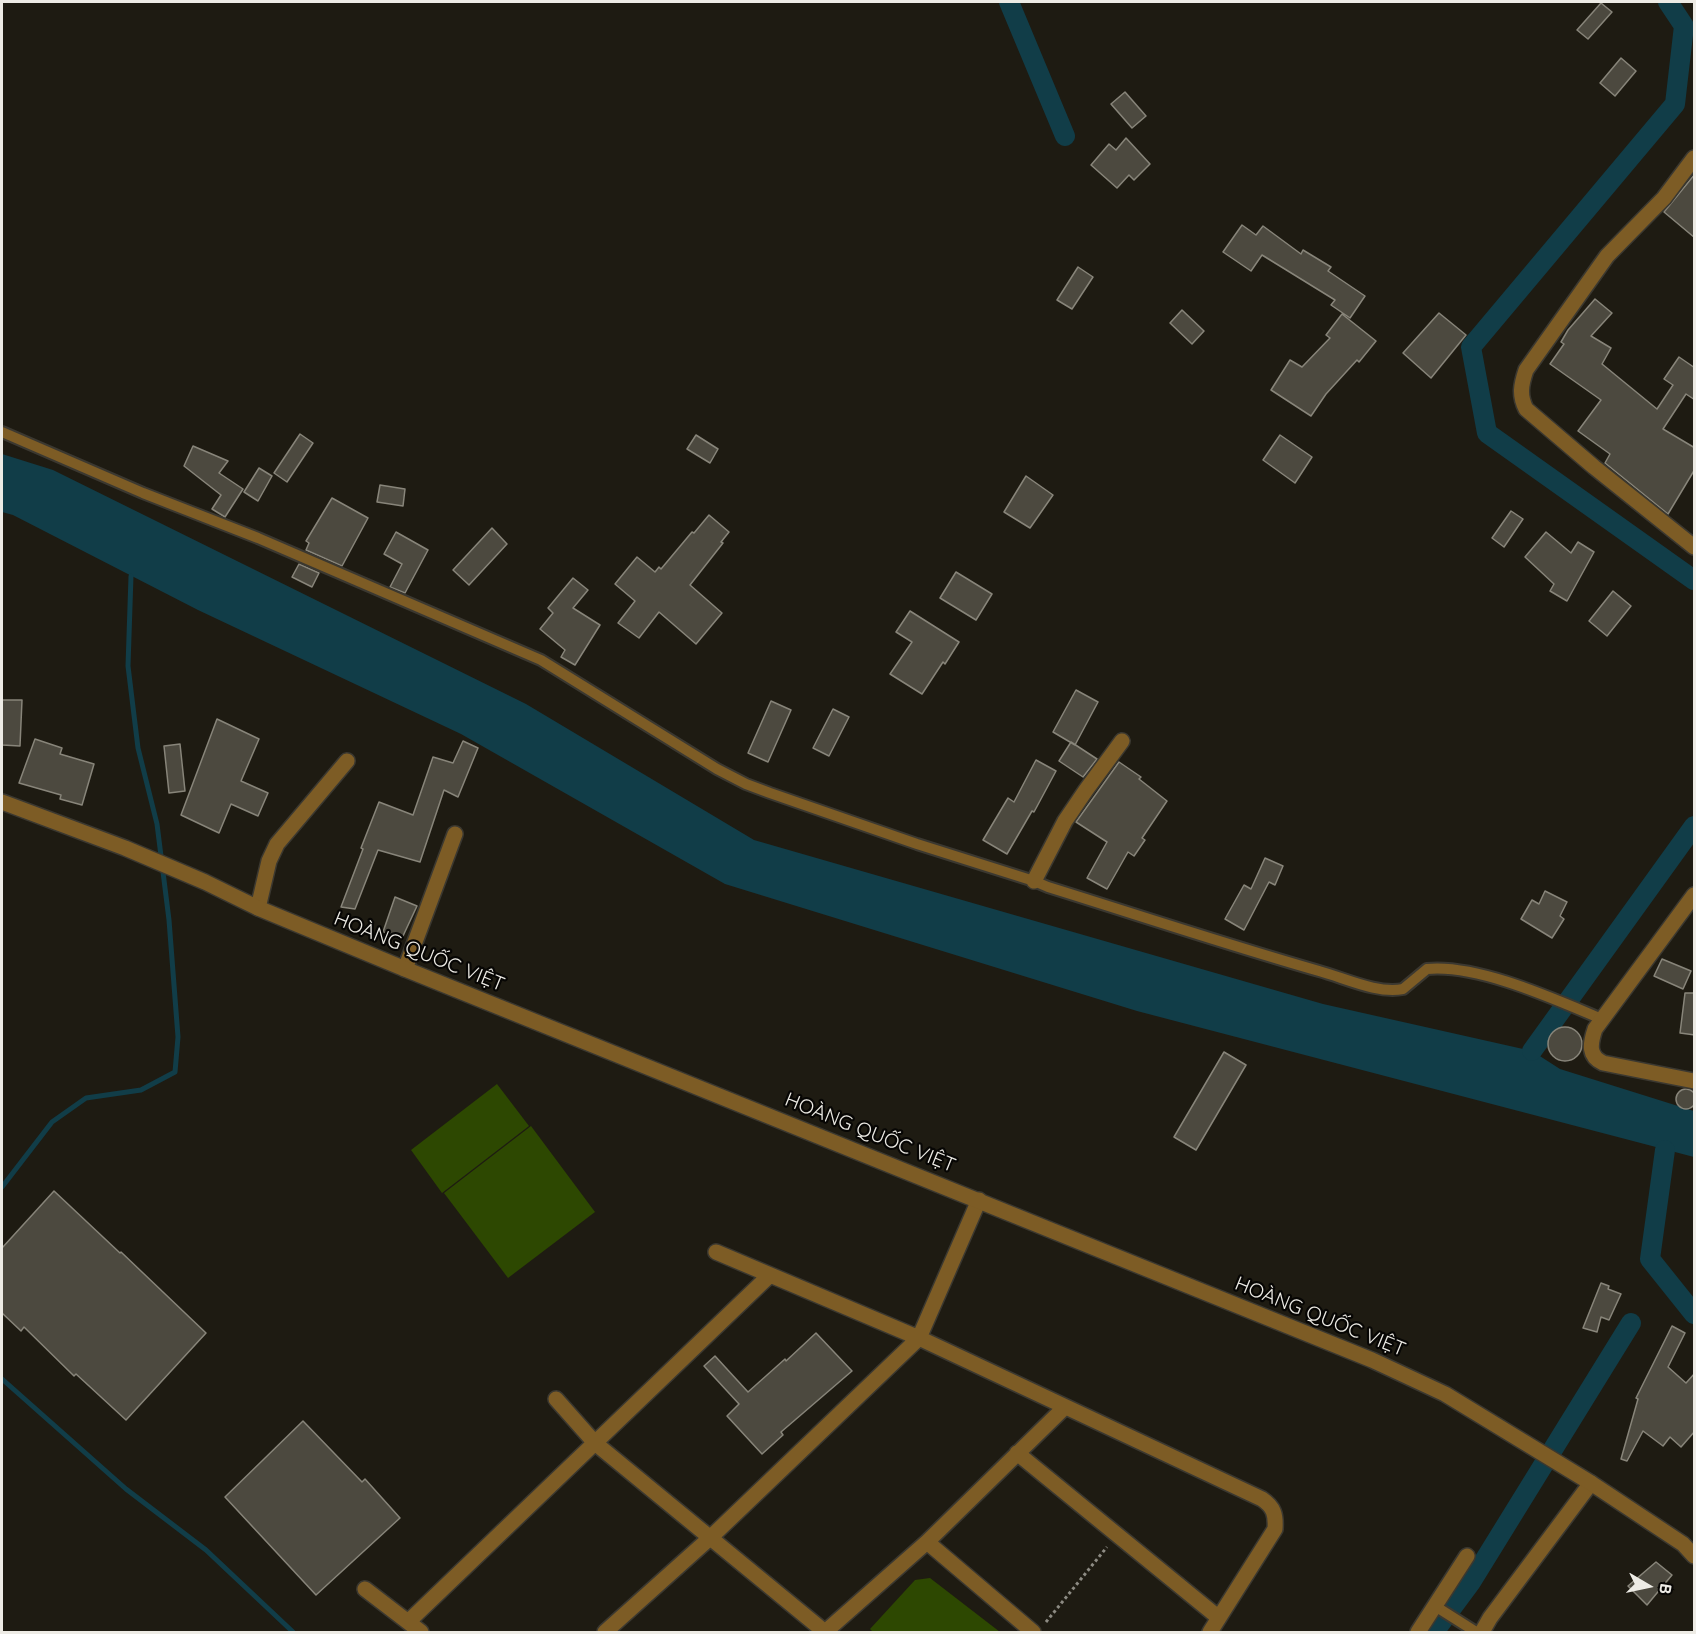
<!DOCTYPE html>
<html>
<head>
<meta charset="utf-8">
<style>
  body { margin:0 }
  #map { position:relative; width:1696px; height:1634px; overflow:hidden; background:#1e1b12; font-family:Quicksand,sans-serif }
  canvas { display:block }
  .frame { position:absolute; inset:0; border:3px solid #edebe5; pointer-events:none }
  .north { position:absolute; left:1618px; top:1556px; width:60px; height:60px; -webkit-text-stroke:4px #070604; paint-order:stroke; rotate:99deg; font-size:16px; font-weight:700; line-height:24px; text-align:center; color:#edebe5 }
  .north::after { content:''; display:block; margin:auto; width:21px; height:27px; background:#edebe5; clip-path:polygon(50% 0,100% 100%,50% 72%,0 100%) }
</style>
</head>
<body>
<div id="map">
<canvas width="1696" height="1634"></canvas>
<div class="frame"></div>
<div class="north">B</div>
</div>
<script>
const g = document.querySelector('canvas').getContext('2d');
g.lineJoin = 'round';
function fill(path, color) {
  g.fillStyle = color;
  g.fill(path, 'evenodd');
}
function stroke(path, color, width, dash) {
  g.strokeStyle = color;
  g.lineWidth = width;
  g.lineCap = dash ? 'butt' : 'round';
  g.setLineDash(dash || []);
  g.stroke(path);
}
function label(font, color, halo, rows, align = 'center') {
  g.font = font + ' Quicksand,sans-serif';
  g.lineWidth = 4.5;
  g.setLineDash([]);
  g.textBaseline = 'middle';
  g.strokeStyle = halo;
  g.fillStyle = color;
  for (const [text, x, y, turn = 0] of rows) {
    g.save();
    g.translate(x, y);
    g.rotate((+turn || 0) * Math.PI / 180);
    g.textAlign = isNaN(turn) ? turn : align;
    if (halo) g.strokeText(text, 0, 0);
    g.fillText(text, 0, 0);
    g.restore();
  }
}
const green = new Path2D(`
  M497,1084L529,1126L442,1193L411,1150Z
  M531,1126L595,1212L508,1278L444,1193Z
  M930,1578L1000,1632H873L870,1629L915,1580Z`);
const water = new Path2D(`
  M2,454L53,470L526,704L754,840L1323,1004L1532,1051L1560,1069L1694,1111V1157L1137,1011L725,884L461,734L198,610L13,515L2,512Z`);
const stream = new Path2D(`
  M2,1187L52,1122L86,1098L141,1090L175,1072L178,1037L169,920L157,824L138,748L128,666L131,576
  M2,1379L126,1489L206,1550L293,1632`);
const canal = new Path2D(`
  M1009,2L1065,136
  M1668,2L1684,26L1675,104L1471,347L1487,433L1694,580
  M1532,1051L1694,826
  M1665,1150L1650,1259L1694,1314
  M1434,1632L1471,1582L1631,1323`);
const building = new Path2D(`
  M1601,3L1612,12L1588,39L1577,30Z
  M1621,58L1636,71L1615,96L1600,83Z
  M1125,92L1146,116L1132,128L1111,104Z
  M1126,138L1150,164L1134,180L1129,175L1117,188L1091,165L1109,144L1116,150Z
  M1695,174V238L1664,212Z
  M1242,225L1256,235L1263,226L1301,254L1303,250L1331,267L1328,271L1365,296L1350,318L1331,305L1335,300L1262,255L1251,271L1223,252Z
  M1078,267L1093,277L1072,309L1057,300Z
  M1595,299L1612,313L1591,336L1611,348L1602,364L1657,409L1673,385L1664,379L1679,357L1695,368V400L1686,394L1663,429L1695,448V469L1668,514L1605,463L1610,454L1578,431L1601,400L1550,364L1564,344L1561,342L1568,330Z
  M1182,310L1204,331L1192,344L1170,323Z
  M1439,313L1466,335L1431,378L1403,353Z
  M1342,314L1376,341L1359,362L1357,360L1326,394L1311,416L1271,390L1290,360L1302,367L1330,338L1326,335Z
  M300,434L313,443L287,482L274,473Z
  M696,435L718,449L710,463L687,449Z
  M1280,435L1312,457L1295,483L1263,460Z
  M193,446L228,461L219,473L243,489L225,517L212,509L221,495L184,466Z
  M259,468L272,476L258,501L244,492Z
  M1026,476L1053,495L1030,528L1004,512Z
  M380,485L405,489L403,506L377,502Z
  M332,498L368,518L342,566L306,550L309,543L306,541Z
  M1511,511L1523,519L1504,547L1492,538Z
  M709,515L729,532L721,542L723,543L690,585L722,613L696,644L659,612L639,638L618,623L635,601L615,584L637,557L655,572L659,567L661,569L692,532L694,533Z
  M492,528L507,544L469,585L453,570Z
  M396,532L428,550L405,593L390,587L402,564L384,554Z
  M1546,532L1571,553L1578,542L1594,552L1567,601L1550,591L1554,584L1525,557Z
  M299,564L319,573L312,587L292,577Z
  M956,572L992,594L976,620L940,598Z
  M573,578L588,590L573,608L600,625L575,665L561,657L565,650L540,629L553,613L548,608Z
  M1613,591L1631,606L1607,636L1589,621Z
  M910,611L959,642L945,664L943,662L922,694L890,674L912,642L896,632Z
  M1076,690L1098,702L1075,745L1053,732Z
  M2,700H22L20,746L2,745Z
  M771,701L791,710L768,762L748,753Z
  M833,709L849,717L829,756L813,748Z
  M217,719L259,739L241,781L268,793L258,816L231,804L219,833L181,815Z
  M35,739L62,748L60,754L94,764L82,805L60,799L61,795L19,783Z
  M463,741L478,748L458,797L444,790L420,862L378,850L355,909L341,907L363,849L361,848L379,802L413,815L433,757L453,763Z
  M1071,742L1097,759L1083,777L1059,761Z
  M180,744L185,791L169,793L164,746Z
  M1036,760L1056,771L1034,812L1032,811L1007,854L983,840L1008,798L1014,802Z
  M1119,762L1141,777L1139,779L1167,801L1142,838L1145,840L1134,856L1128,852L1107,889L1087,878L1107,842L1076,822Z
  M1265,858L1283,866L1275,885L1269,882L1244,930L1225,919L1244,885L1251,889Z
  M1545,891L1567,902L1560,916L1564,919L1552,938L1521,919L1532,900L1539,904Z
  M395,897L417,906L403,936L383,932Z
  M1662,959L1691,971L1683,989L1654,976Z
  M1685,993H1695V1035L1680,1033Z
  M1548 1044a17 17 0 1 1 34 0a17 17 0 1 1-34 0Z
  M1224,1052L1246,1065L1196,1150L1174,1137Z
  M1676 1099a10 10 0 1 1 20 0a10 10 0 1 1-20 0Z
  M54,1191L120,1253L121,1252L206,1333L126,1420L76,1374L74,1376L24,1327L21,1331L2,1313V1248Z
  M1601,1283L1609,1286L1608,1289L1621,1294L1609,1320L1601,1317L1597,1332L1583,1328Z
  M1672,1326L1685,1333L1668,1367L1686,1383L1695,1373V1431L1681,1447L1670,1437L1663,1446L1643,1431L1627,1461L1621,1459L1638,1399L1636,1398Z
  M816,1333L852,1371L781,1432L783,1435L762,1454L727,1416L739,1404L704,1366L715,1356L748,1392L785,1359L786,1361Z
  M303,1421L362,1482L365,1479L400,1518L316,1595L225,1497Z
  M1656,1562L1672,1575L1647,1605L1628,1586Z`);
const path = new Path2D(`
  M1046,1622L1107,1547`);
const service = new Path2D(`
  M2,432L143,493L258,538L541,660L717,769L746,784L770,793L917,844L1034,881L1048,887C1138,915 1228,945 1319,971C1345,978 1377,994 1403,989L1427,969C1478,964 1554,999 1602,1019
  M1435,1606L1476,1632`);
const minor = new Path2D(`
  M1694,158L1664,198L1607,256L1526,370C1521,385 1519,395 1526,409L1594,467L1694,547
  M1034,881L1065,821L1086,790L1122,741
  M1694,895L1595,1029C1590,1044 1588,1056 1603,1063L1694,1081
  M258,908L269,861L277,844L347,761
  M405,969L455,834
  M716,1252L919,1338L1262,1499C1274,1507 1276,1515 1275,1529L1210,1632
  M556,1399L595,1443L825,1632
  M1017,1453L1219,1618
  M927,1542L1033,1632
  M365,1589L421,1632
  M408,1622L770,1275
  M605,1632L711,1537L919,1338L979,1200
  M825,1632L927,1542L1065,1407
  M1418,1632L1467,1556
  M1482,1632L1490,1618L1591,1483`);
const tertiary = new Path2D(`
  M2,802L125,848L205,882L258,908L405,969L1372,1360L1445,1394L1591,1483L1683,1544L1694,1556`);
const streetNames = [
  ["HOÀNG QUỐC VIỆT",419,952,22],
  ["HOÀNG QUỐC VIỆT",870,1133,22],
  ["HOÀNG QUỐC VIỆT",1320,1317,22]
];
fill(green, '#2d4801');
fill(water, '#113d48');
stroke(stream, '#113d48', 5);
stroke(canal, '#113d48', 20);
fill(building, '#4c493f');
stroke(building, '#88857a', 1.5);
stroke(service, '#3b3830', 14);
stroke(minor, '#3b3830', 18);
stroke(tertiary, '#3b3830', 18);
stroke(path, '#8d8b83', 3, [3, 3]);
stroke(service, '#7d5c25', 10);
stroke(minor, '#7d5c25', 15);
stroke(tertiary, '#7d5c25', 15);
label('20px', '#edebe5', '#070604', streetNames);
</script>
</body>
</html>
